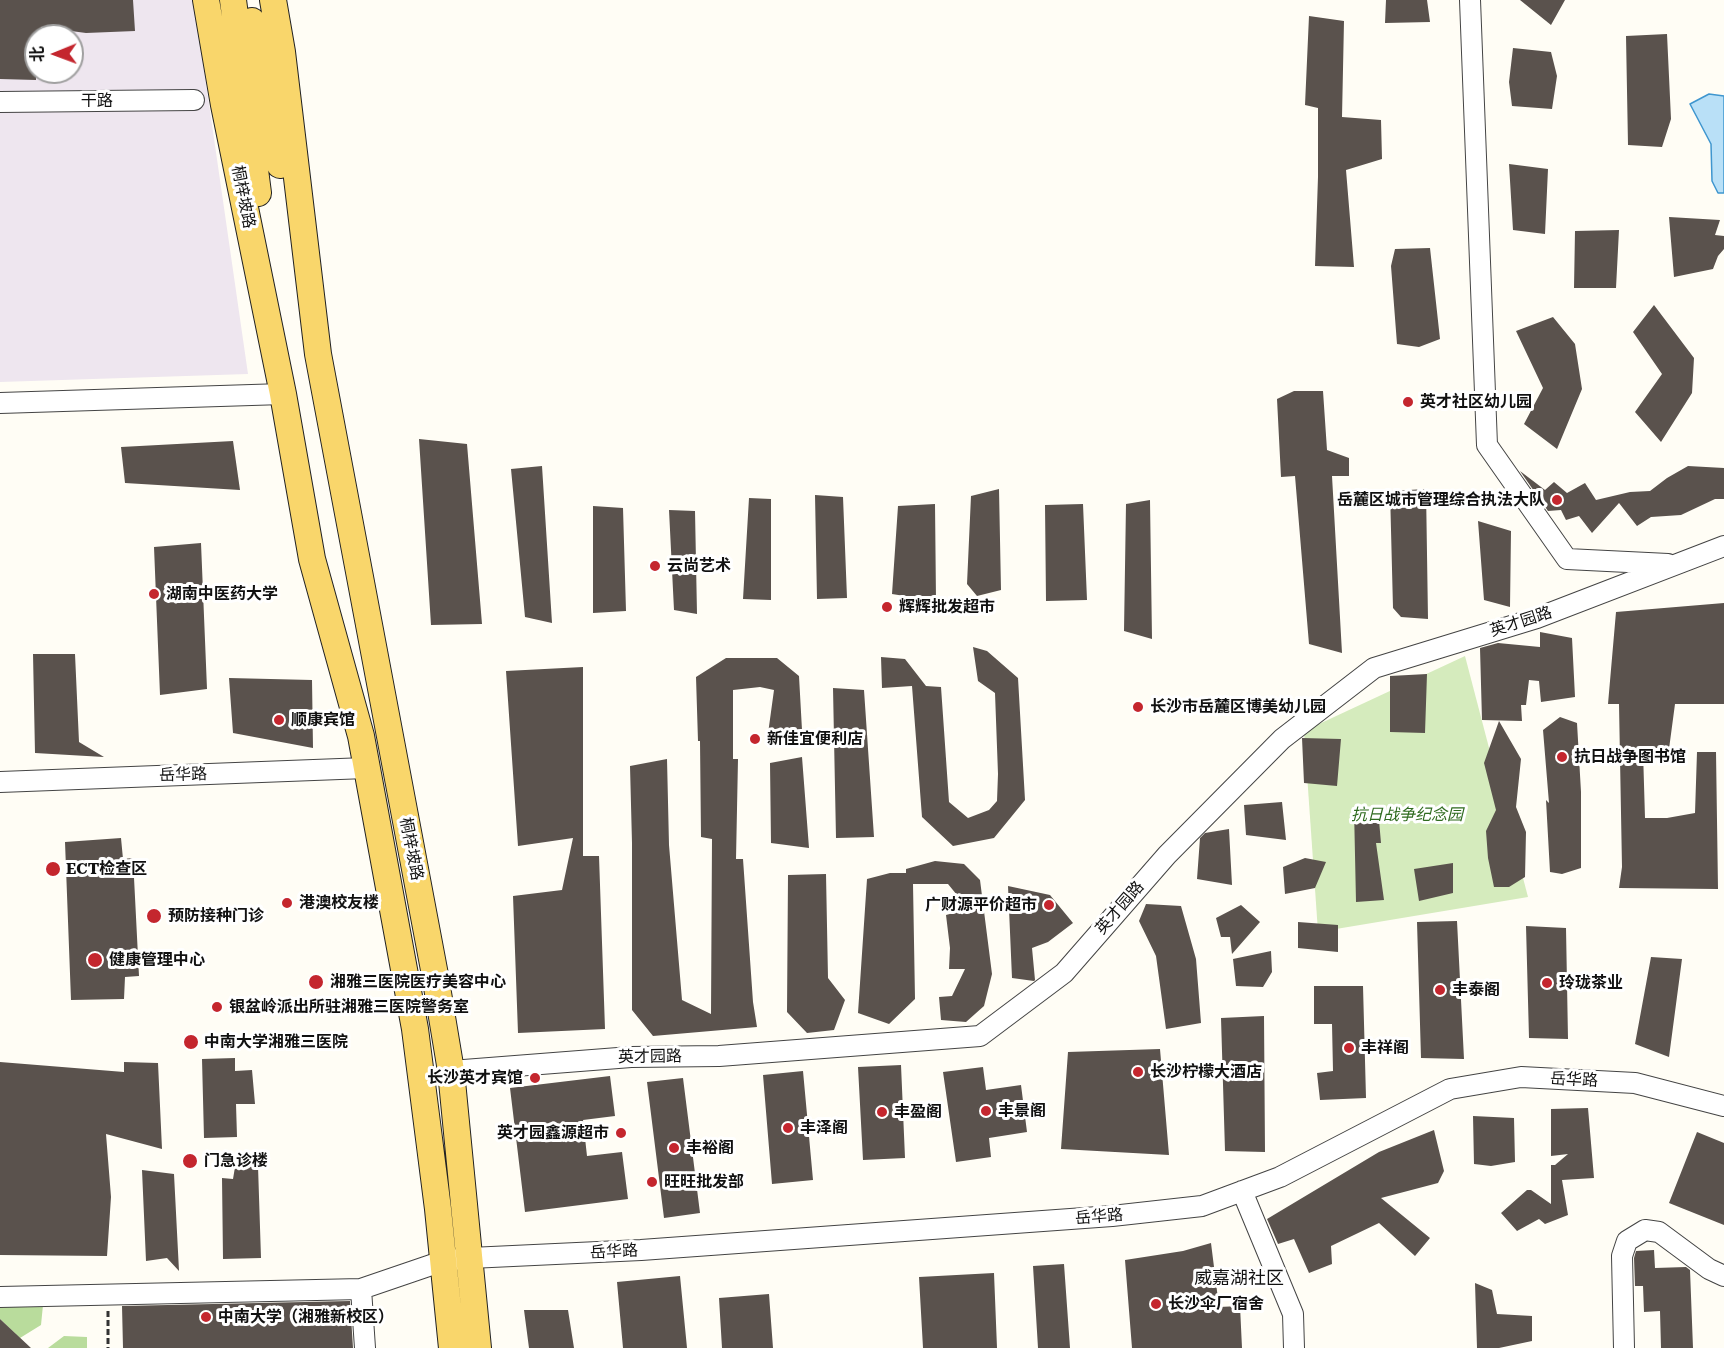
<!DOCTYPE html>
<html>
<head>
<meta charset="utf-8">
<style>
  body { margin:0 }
  #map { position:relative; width:1724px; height:1348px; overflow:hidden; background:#fffdf5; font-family:"Roboto Serif","Noto Sans SC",serif }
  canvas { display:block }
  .north { position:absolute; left:24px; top:24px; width:60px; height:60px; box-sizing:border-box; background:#fff; border:2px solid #a0a0a0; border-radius:50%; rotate:269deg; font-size:16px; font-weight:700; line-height:24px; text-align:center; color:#111 }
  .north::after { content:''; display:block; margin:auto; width:21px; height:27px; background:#c4262e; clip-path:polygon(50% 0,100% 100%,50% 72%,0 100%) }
</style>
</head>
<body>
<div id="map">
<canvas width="1724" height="1348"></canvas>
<div class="north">北</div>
</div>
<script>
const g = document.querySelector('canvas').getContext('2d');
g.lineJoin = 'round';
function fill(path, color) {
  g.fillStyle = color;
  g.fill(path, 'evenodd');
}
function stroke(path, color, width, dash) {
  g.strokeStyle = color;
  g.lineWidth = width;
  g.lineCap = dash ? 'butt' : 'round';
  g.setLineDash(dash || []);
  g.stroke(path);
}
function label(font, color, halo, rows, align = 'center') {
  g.font = font + ' "Roboto Serif","Noto Sans SC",serif';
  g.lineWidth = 6;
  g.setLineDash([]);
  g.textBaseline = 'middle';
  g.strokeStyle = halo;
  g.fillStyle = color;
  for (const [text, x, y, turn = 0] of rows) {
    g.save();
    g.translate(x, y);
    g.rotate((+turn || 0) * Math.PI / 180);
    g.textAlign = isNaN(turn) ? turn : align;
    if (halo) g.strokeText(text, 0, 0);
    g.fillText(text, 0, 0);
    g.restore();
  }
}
const industrial = new Path2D(`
  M0,0H194L248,374L0,382ZM36,36H72V72H36Z`);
const green = new Path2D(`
  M1465,656L1528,897L1318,932L1304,731Z`);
const forest = new Path2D(`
  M0,1305H43L41,1325L20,1338L0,1319Z
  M64,1336L87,1337V1348H48Z`);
const water = new Path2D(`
  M1709,94L1724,96V193H1718L1712,181L1711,144L1690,104Z`);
const building = new Path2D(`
  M0,0H133L135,31L86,33L41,27L42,36H36V80L0,79Z
  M1386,0H1427L1430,22L1385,23Z
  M1520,0H1565L1551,25Z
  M1309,16L1344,21L1342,117L1381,120L1382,159L1346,170L1354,267L1315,266L1318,177V108L1305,105Z
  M1667,34L1671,119L1662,147L1628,145L1626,36Z
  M1513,48L1551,52L1557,76L1552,109L1512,106L1509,82Z
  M1509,164L1548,169L1545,234L1513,230Z
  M1669,217L1720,220L1715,235L1724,236V249L1718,256L1713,269L1674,277Z
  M1619,230L1616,288H1574L1575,231Z
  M1430,248L1440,339L1419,347L1397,344L1391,266L1395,249Z
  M1654,305L1694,358L1692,393L1661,442L1635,412L1662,374L1633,332Z
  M1553,317L1575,344L1582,389L1557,449L1524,424L1543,388L1516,331Z
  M1294,391H1323L1327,450L1349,458V476H1332L1342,653L1309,644L1295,476L1281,477L1277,399Z
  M419,439L467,444L482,624L431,625Z
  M233,441L240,490L125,483L121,447Z
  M542,466L552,623L525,617L511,469Z
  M1688,466L1724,468V499H1715L1681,515L1651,517L1637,526L1619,503L1592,533L1579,516L1566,520L1561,510L1548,511L1520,471L1545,490L1554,482L1567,493L1585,483L1596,500L1630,492L1650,491L1667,478Z
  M999,489L1001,590L977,596L967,584L971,496Z
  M1426,489L1428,619L1401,617L1393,608L1390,491Z
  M815,495L843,497L847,598L817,599Z
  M749,498L771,499V600L743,599Z
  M1150,500L1152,639L1124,631L1126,504Z
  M935,504L936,601L892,594L898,506Z
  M1083,504L1087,600L1046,601L1045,505Z
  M593,506L623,508L626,611L593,613Z
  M669,510L695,511L697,614L674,610Z
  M1478,521L1511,531L1510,607L1484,600Z
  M201,543L207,689L160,695L154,547Z
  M1724,603V704H1675L1669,749L1643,751L1645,818H1667L1695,813L1697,752H1716L1718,889L1619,888L1622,867L1619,704H1608L1616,612Z
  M1540,632L1572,638L1575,697L1541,702L1539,681L1529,680L1526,705H1521L1522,721L1482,720L1480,648L1498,643L1540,647Z
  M973,647L987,651L1018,678L1025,800L994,838L953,846L922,817L912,686L882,688L881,657L905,659L926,686L941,687L949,802L968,818L989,810L997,801L998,774L995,693L978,681Z
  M33,654H75L79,742L104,757L35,753Z
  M726,658H777L799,676L803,748L767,741L774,690L760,687L733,690V759H738L736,859H743L753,1002L757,1027L653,1036L632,1010V843L630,766L667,759L669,845L682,1000L711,1014L712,839L701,837L700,741H698L696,677Z
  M583,667V856H599L605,1029L518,1033L513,896L562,890L573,838L518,846L506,671Z
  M1427,674L1425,733L1390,732V676Z
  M229,678L312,680L313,748L233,733Z
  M833,688L864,690L874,837L836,838Z
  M1560,717L1577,723L1581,792V868L1562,874L1550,872L1546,800L1549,803L1543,730Z
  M1499,721L1521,759L1516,807L1526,832L1525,877L1509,887H1494L1488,858L1486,831L1496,810L1484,763Z
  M1302,738L1341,739L1337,786L1304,783Z
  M802,757L809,848L771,843L770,763Z
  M1282,802L1286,840L1246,835L1244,805Z
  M1354,808L1378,809L1381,843H1376L1384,900L1356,902Z
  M1229,829L1232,885L1197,879L1200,838L1205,833Z
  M121,838L123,859L133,858L139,976L125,977L124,999L71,1000L65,842Z
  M1305,858L1326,862L1315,888L1285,894L1283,867Z
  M935,861L964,864L980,880L992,974L984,1006L966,1022L941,1020L939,997L952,996L965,969H949L950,948L946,915L957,912V895L948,884H913L915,999L889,1024L858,1013L867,879L890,873H906V869Z
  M1453,863V893L1419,901L1414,869Z
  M826,874L828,978L845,1000L834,1030L807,1033L787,1012L788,875Z
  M1008,886L1050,895L1073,923L1048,942L1032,948L1035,980L1034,981L1012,978Z
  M1146,904L1181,906L1196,959L1201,1023L1166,1029L1156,956L1139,921Z
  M1241,905L1260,922L1232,954L1230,937H1221L1216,918Z
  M1457,921L1464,1059L1421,1058L1417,922Z
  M1298,922L1338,925V952L1298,948Z
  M1526,926L1566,928L1568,1039L1529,1038Z
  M1271,951L1272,972L1263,987L1236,986L1233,959Z
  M1651,957L1682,959L1669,1057L1635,1044Z
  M1314,986H1363L1366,1098L1320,1100L1317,1073L1333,1071L1332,1024H1314Z
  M1264,1016L1265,1152L1225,1151L1221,1018Z
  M1160,1049L1169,1155L1061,1149L1068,1052Z
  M235,1058V1071L252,1070L255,1104H236L237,1137L204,1138L202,1059Z
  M0,1062L124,1072V1062L158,1063L162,1149L106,1134L111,1197L107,1256L0,1255Z
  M901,1065L905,1158L863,1160L858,1067Z
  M983,1067L986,1090L1021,1085L1027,1132L989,1138L991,1157L956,1162L943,1072Z
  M803,1071L813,1180L772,1184L763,1075Z
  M610,1076L615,1116L583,1120L587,1156L622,1152L628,1199L525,1212L510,1088Z
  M683,1078L700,1213L664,1218L647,1082Z
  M1588,1108L1594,1178L1562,1180L1568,1215L1545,1224L1539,1219L1517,1231L1501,1213L1527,1190H1531L1551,1204V1165H1555L1568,1154L1551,1156V1109Z
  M1473,1116L1514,1118L1515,1162L1491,1166L1474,1164Z
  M1434,1130L1444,1171L1438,1183L1381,1198L1430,1238L1415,1256L1379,1223L1331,1246L1332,1264L1309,1273L1294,1239L1278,1244L1267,1219L1379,1152Z
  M1697,1132L1724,1143V1225L1669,1203Z
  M258,1166L261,1258L223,1259L222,1178L233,1179L235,1167Z
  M142,1170L174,1174L179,1271L167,1258L146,1261Z
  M1211,1243L1219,1307L1240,1306L1242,1348H1132L1125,1260L1183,1251Z
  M1654,1250L1655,1268L1686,1267L1690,1270L1693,1348H1661L1660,1311L1644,1312L1643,1286H1635L1634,1258L1636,1251Z
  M1064,1264L1070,1348H1038L1033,1266Z
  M994,1273L997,1348H923L919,1277Z
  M680,1276L687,1348H623L617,1282Z
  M1475,1283L1492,1290L1497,1314L1532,1316V1341L1499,1348H1477Z
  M769,1294L773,1348H722L719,1298Z
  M350,1301L353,1348H123L122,1306Z
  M524,1310H568L574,1348H529Z
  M0,1319L31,1348H0Z`);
const path = new Path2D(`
  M108,1311V1348`);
const minor = new Path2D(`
  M1470,0L1487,445L1567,559L1668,564
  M0,102L194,100
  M0,403L283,394
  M0,782L366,768
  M451,1071L631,1057L719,1056L980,1036L1064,973L1167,855L1282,739L1374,668L1537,618L1724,546
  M1242,1191L1293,1314L1294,1348
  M361,1289L365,1348
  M0,1297L361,1289L443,1261L470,1258L641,1250L1112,1216L1202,1206L1280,1177L1450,1089L1521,1077L1635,1083L1724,1106
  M1624,1348L1622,1256L1627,1241L1645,1230L1659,1232L1709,1269L1724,1276`);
const major = new Path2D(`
  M206,0L224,105L283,394L312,559L361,736L415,1029L438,1209L452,1348
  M233,0L258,193
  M273,0L282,52L318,354L435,975L451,1071L478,1348
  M252,21L280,165`);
const markers = [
  [1408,402,6,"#c4262e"],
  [1557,500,6,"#c4262e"],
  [655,566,6,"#c4262e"],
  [154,594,6,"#c4262e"],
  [887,607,6,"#c4262e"],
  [1138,707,6,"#c4262e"],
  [279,720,6,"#c4262e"],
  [755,739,6,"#c4262e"],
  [1562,757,6,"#c4262e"],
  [53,869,8,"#c4262e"],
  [287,903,6,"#c4262e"],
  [1049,905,6,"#c4262e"],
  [154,916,8,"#c4262e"],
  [95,960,8,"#c4262e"],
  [316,982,8,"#c4262e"],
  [1547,983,6,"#c4262e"],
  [1440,990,6,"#c4262e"],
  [217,1007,6,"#c4262e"],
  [191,1042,8,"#c4262e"],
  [1349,1048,6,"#c4262e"],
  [1138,1072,6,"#c4262e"],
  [535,1078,6,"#c4262e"],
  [986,1111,6,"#c4262e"],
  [882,1112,6,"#c4262e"],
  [788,1128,6,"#c4262e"],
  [621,1133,6,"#c4262e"],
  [674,1148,6,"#c4262e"],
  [190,1161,8,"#c4262e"],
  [652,1182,6,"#c4262e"],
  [1156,1304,6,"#c4262e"],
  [206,1317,6,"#c4262e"]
];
const streetNames = [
  ["干路",97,101],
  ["桐梓坡路",243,197,79],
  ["英才园路",1521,622,-18],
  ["岳华路",183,775,-2],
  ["桐梓坡路",411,849,79],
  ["英才园路",1120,908,-49],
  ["英才园路",650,1057,-1],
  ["岳华路",1574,1080,3],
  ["岳华路",1099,1217,-5],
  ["岳华路",614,1252,-3]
];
const poiNames = [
  ["英才社区幼儿园",1420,402],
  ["岳麓区城市管理综合执法大队",1545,500,"right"],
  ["云尚艺术",667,566],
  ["湖南中医药大学",166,594],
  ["辉辉批发超市",899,607],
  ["长沙市岳麓区博美幼儿园",1150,707],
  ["顺康宾馆",291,720],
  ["新佳宜便利店",767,739],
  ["抗日战争图书馆",1574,757],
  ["ECT检查区",66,869],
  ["港澳校友楼",299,903],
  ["广财源平价超市",1037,905,"right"],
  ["预防接种门诊",168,916],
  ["健康管理中心",109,960],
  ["湘雅三医院医疗美容中心",330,982],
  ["玲珑茶业",1559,983],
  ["丰泰阁",1452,990],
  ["银盆岭派出所驻湘雅三医院警务室",229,1007],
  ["中南大学湘雅三医院",204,1042],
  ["丰祥阁",1361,1048],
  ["长沙柠檬大酒店",1150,1072],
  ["长沙英才宾馆",523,1078,"right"],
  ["丰景阁",998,1111],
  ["丰盈阁",894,1112],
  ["丰泽阁",800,1128],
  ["英才园鑫源超市",609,1133,"right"],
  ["丰裕阁",686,1148],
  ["门急诊楼",204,1161],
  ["旺旺批发部",664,1182],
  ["长沙伞厂宿舍",1168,1304],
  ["中南大学（湘雅新校区）",218,1317]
];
const parkNames = [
  ["抗日战争纪念园",1407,815]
];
const neighbourhoodNames = [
  ["威嘉湖社区",1239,1279]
];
fill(industrial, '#eee6ef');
fill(green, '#d5ebbd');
fill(forest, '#b9dc9c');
fill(water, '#b9e0f7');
stroke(water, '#3f96cf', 1.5);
fill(building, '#5a524d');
stroke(minor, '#444', 22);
stroke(major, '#222', 28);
stroke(path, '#333', 3, [6, 3]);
stroke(minor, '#fff', 20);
stroke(major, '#f9d66b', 26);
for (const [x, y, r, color] of markers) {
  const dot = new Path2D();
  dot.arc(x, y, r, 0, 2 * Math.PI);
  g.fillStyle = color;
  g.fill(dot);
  stroke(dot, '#fff', 2);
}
label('16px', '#111', '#fff', streetNames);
label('bold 16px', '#111', '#fff', poiNames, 'left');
label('italic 16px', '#2f6b1f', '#fff', parkNames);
label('18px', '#111', '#fff', neighbourhoodNames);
</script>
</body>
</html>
